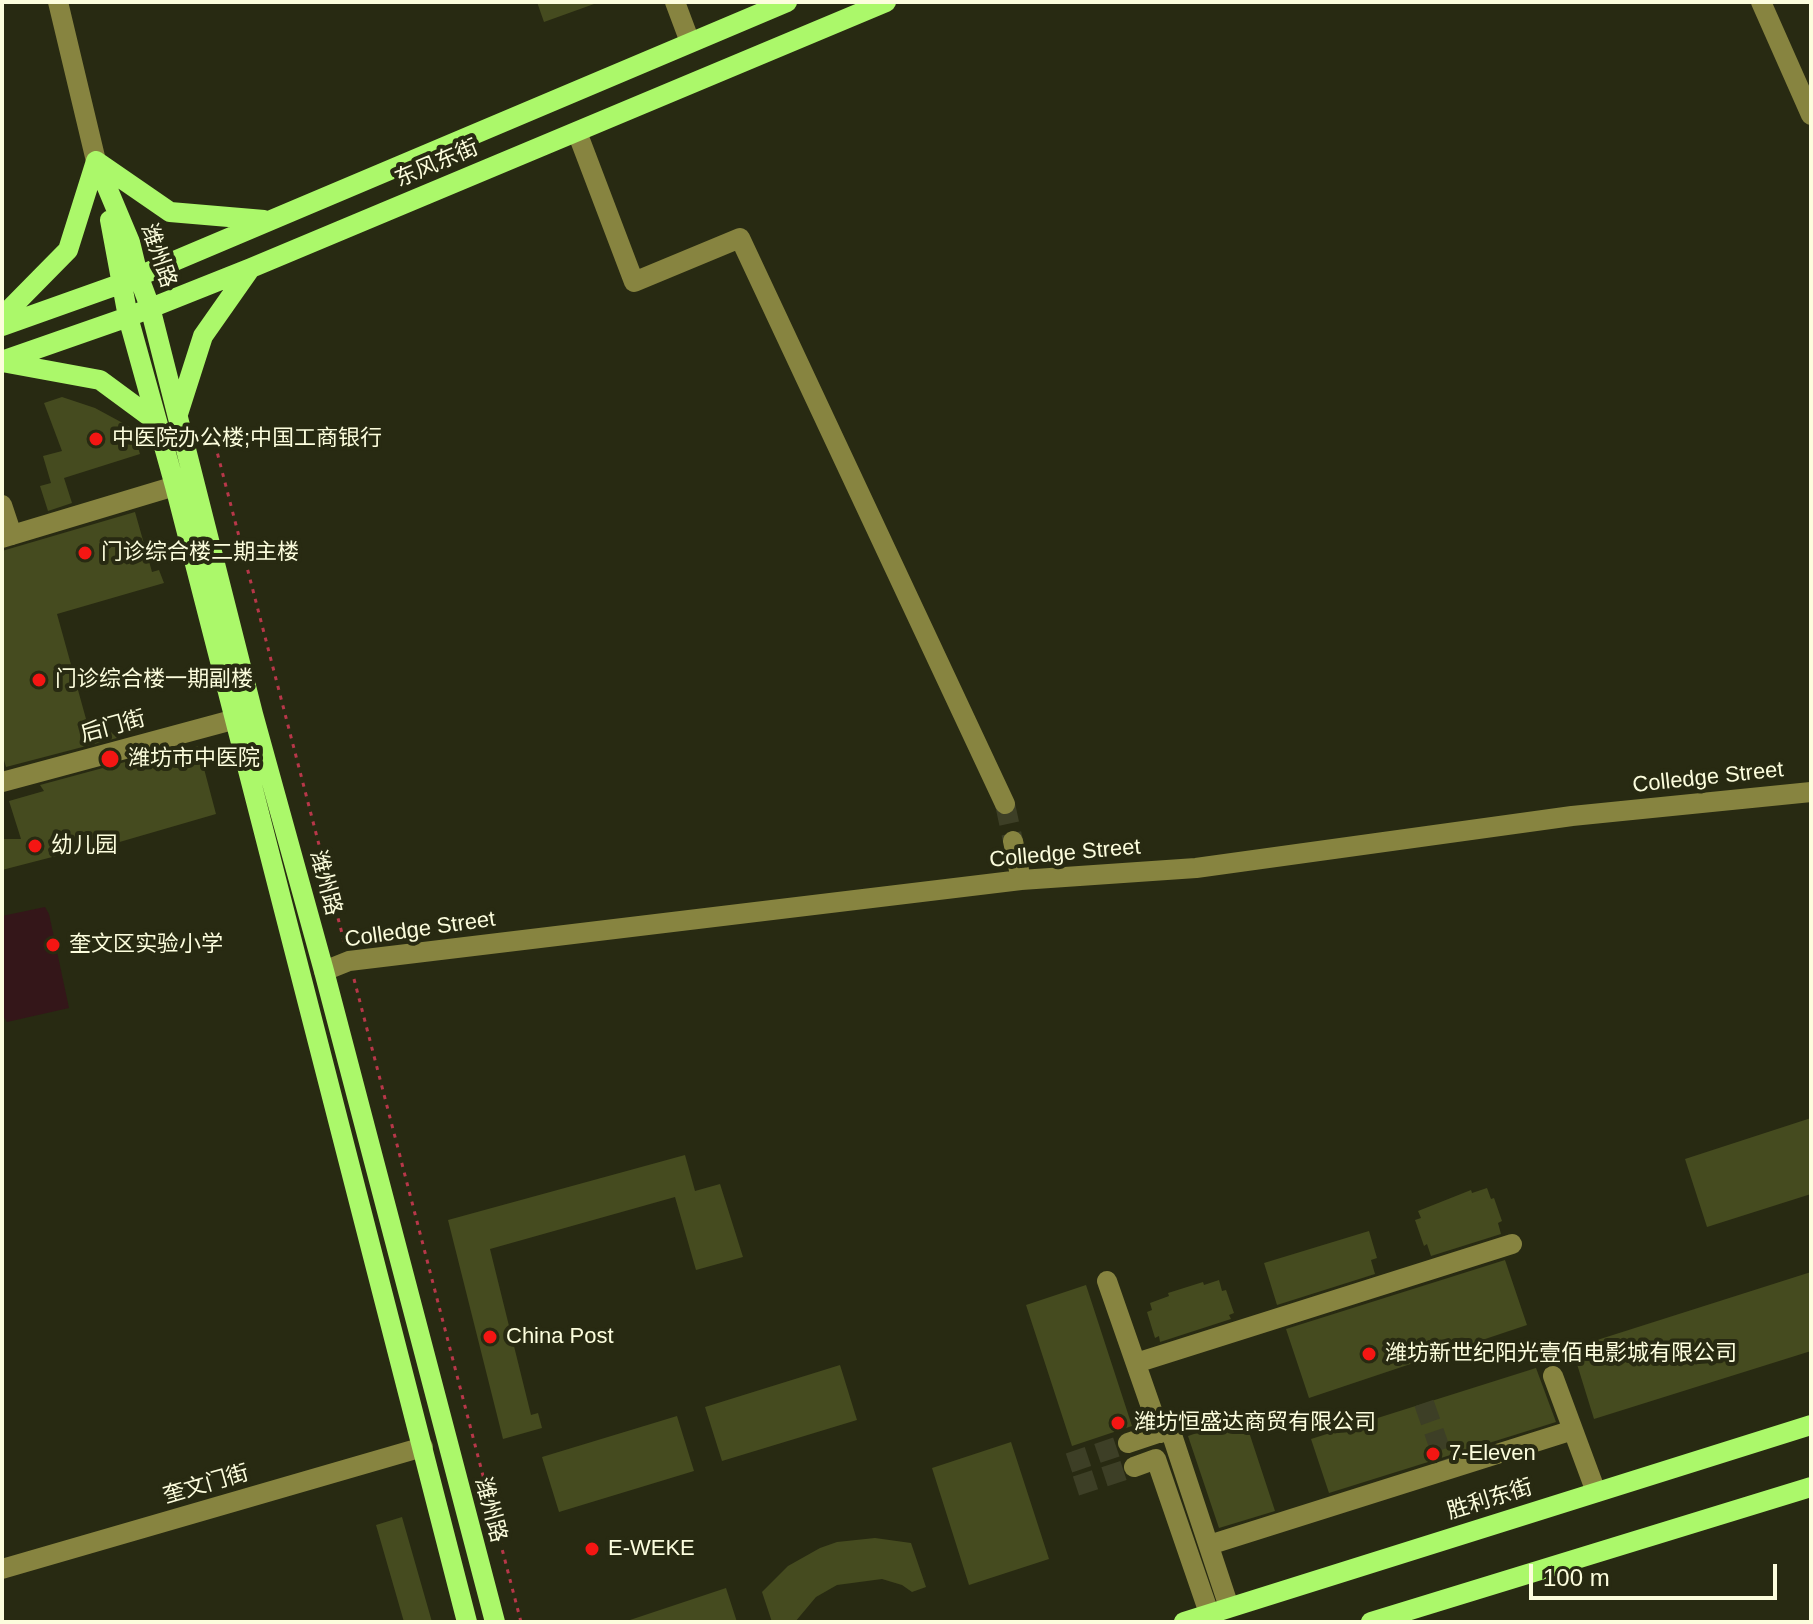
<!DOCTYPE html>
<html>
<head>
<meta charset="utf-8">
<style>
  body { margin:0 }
  #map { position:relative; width:1813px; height:1624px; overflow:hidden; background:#282a12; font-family:Helvetica,sans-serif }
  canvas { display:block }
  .frame { position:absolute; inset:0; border:4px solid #fcfddd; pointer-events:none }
  .scale { position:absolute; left:1529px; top:1564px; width:248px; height:36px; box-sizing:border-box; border:4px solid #fcfddd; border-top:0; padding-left:10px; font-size:24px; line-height:28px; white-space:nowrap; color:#fcfddd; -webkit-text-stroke:6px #282a12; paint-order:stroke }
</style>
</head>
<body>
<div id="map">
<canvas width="1813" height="1624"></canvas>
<div class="frame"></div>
<div class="scale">100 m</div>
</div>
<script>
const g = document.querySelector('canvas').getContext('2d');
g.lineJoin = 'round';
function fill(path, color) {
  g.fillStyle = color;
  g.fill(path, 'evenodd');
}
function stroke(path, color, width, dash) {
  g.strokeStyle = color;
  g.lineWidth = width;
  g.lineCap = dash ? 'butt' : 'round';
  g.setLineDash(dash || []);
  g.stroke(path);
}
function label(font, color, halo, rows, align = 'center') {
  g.font = font + ' Helvetica,"Noto Sans SC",sans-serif';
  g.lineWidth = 8;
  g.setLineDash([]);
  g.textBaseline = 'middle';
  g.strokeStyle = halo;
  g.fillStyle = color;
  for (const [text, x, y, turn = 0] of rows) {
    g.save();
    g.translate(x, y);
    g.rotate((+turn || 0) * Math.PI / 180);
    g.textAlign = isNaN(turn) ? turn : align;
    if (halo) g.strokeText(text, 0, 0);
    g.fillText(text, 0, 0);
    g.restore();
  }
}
const green = new Path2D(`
  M45,907L49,914L69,1008L7,1022L2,1014V916Z`);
const building = new Path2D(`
  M537,2H594V4L544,22Z
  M62,397L95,408L132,428L140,454L64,478L72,503L48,511L40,486L51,483L43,456L62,451L44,403Z
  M135,512L152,572L159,570L164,583L57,614L91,737L111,732L117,738L6,767L2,753V551Z
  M198,746L216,814L92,850L91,847L2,870V839H21L9,801L44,791L40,785L125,762L126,767Z
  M1811,1118V1194L1707,1227L1685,1159Z
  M685,1155L695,1191L720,1184L743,1257L696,1270L675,1197L490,1249L531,1415L538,1413L542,1428L503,1439L448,1220Z
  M1487,1188L1491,1199L1494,1198L1502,1221L1498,1223L1501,1234L1431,1256L1427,1244L1424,1246L1415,1220L1421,1218L1418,1211L1471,1190L1472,1193Z
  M1369,1231L1377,1258L1371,1260L1375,1274L1277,1305L1264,1263Z
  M1505,1260L1527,1325L1309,1398L1286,1329Z
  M1811,1272V1351L1594,1419L1572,1348Z
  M1219,1280L1222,1291L1226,1290L1234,1313L1229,1315L1231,1319L1160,1342L1159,1336L1155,1338L1147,1312L1152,1310L1150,1303L1169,1296L1168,1293L1203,1282L1204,1285Z
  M1086,1285L1132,1426L1072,1446L1026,1305Z
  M840,1365L857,1420L722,1461L705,1407Z
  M1536,1368L1556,1422L1329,1493L1311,1439Z
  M677,1416L694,1471L559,1512L542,1457Z
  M1244,1417L1275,1511L1219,1528L1188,1436Z
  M1011,1442L1049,1559L969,1585L932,1468Z
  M402,1517L432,1622H404L376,1525Z
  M875,1538L911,1543L926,1587L912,1592L902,1585L882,1579L837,1585L816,1597L795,1622H772L762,1592L788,1566L820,1548L837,1542Z
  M726,1588L737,1622H630V1620Z`);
const minorTunnel = new Path2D(`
  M1005,804L1013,841
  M1424,1403L1447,1469
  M1069,1463L1128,1443
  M1076,1486L1134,1467`);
const path = new Path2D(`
  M215,444L345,945
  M354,979L521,1622`);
const minor = new Path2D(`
  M58,2L96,161
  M675,2L690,42
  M1761,2L1811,115
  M577,132L634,282L740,238L1005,804
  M2,505L12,535
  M2,538L175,486
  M2,782L236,719
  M1013,841L1021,880
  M324,971L349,961L1021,880L1196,868L1572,816L1811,792
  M1107,1281L1160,1433
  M1136,1363L1512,1244
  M1553,1376L1596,1492
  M1128,1443L1170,1429L1229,1607
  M1134,1467L1156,1459L1209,1613
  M1209,1545L1573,1430
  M2,1569L423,1447`);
const major = new Path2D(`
  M96,161L130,242L138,275L150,307L253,714L324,971L495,1622
  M96,161L170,212L264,220
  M110,220L128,317L175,486L467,1622
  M2,317L68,250L96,161
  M2,326L120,284L787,2
  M2,361L128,317L251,268L886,2
  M2,362L100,380L157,422
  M178,414L203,336L250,269
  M1184,1622L1811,1425
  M1371,1622L1811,1487`);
const markers = [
  [96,439,8,"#f41613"],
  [85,553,8,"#f41613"],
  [39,680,8,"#f41613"],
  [110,759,10,"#f41613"],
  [35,846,8,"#f41613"],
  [53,945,8,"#f41613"],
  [490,1337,8,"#f41613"],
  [1369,1354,8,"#f41613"],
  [1118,1423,8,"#f41613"],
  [1433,1454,8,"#f41613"],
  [592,1549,8,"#f41613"]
];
const streetNames = [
  ["东风东街",437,164,-23],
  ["潍州路",158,256,71],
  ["后门街",113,727,-15],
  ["Colledge Street",1708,778,-6],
  ["Colledge Street",1065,854,-5],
  ["潍州路",325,883,75],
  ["Colledge Street",420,930,-8],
  ["奎文门街",206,1485,-16],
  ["胜利东街",1490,1500,-17],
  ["潍州路",490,1510,75]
];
const poiNames = [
  ["中医院办公楼;中国工商银行",112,439],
  ["门诊综合楼二期主楼",101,553],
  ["门诊综合楼一期副楼",55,680],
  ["潍坊市中医院",128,759],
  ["幼儿园",51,846],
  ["奎文区实验小学",69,945],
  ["China Post",506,1337],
  ["潍坊新世纪阳光壹佰电影城有限公司",1385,1354],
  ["潍坊恒盛达商贸有限公司",1134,1423],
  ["7-Eleven",1449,1454],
  ["E-WEKE",608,1549]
];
fill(green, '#341619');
fill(building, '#454b1f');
stroke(minorTunnel, '#3d3f26', 20, [20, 10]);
stroke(path, '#b83749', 3, [4, 6]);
stroke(minor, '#878440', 20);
stroke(major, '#abf86a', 20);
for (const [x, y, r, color] of markers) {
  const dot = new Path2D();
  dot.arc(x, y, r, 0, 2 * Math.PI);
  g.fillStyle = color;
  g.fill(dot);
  stroke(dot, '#282a12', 3);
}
label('22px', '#fcfddd', '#282a12', streetNames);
label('22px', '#fcfddd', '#282a12', poiNames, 'left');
</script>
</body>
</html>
